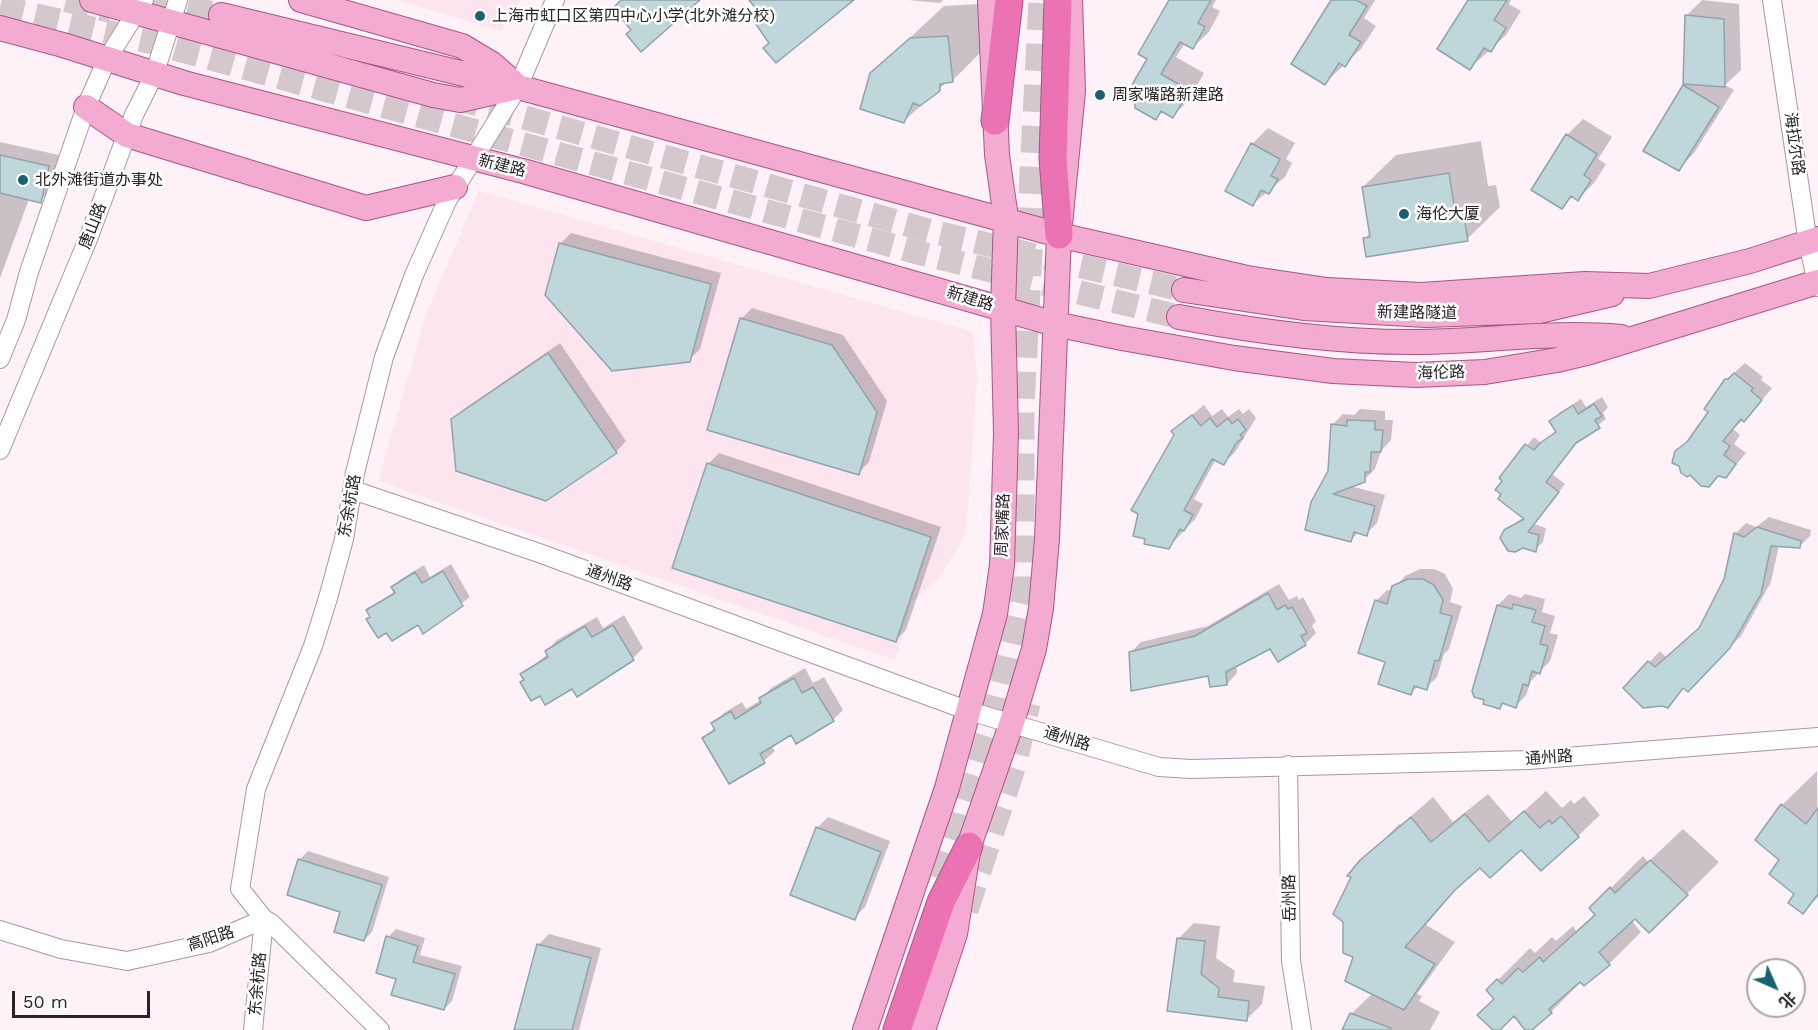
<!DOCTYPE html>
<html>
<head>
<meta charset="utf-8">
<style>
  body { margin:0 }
  #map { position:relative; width:1818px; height:1030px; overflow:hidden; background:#fef1f7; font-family:"Work Sans","Noto Sans SC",sans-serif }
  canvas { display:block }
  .north { position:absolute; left:1746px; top:958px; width:60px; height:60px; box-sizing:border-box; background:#fff; border:2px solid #aaa7a8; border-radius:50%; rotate:135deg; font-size:16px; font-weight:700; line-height:24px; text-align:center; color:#2a2226 }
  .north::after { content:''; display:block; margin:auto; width:21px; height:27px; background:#17626e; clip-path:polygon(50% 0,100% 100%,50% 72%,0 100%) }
  .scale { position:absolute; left:12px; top:991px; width:138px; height:27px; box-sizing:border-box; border:3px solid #2a2226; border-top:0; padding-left:8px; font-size:18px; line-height:21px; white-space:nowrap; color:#2a2226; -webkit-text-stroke:4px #fff; paint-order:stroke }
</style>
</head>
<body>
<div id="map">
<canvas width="1818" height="1030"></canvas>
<div class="north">北</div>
<div class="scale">50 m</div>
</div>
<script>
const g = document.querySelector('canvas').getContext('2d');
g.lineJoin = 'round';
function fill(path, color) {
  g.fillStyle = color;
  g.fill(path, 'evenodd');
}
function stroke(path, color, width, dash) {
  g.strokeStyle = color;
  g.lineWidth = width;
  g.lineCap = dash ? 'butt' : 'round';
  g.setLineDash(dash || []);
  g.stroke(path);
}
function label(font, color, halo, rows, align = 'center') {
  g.font = font + ' "Work Sans","Noto Sans SC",sans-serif';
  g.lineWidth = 5;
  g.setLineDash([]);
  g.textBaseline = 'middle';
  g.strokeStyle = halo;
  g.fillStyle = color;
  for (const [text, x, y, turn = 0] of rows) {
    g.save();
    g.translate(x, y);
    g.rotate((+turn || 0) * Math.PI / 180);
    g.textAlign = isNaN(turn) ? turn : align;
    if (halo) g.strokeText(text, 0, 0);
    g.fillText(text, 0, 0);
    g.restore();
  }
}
const built = new Path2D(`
  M397,0H521L501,31Z
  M479,191L973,332L977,377L966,534L938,579L912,602L895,660L378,481L427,312Z`);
const shadow = new Path2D(`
  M908,0H943L940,3Z
  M1170,0H1216L1212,7L1220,11L1209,32L1193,47L1185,43L1176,57L1204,73L1189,100L1173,116L1163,111L1156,118L1149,58Z
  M1333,0H1375L1364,18L1376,26L1361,49L1325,83Z
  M1469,0H1511L1509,4L1521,11L1506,35L1470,68Z
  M1702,0L1739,4L1741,70L1725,85L1734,90L1694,153L1679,169L1684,86L1687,83L1686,16Z
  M980,4L985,48L953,80L948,81L904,121L871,74L944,6Z
  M1583,119L1612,137L1598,159L1606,164L1594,183L1578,199L1573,196L1562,207L1567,135Z
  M1268,128L1295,143L1286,159L1292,163L1285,177L1253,204L1252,144Z
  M1481,141L1488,186L1496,185L1500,207L1467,239H1365L1370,233L1363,187L1396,155Z
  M0,142L59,155L51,190L40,201L29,199L0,278Z
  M571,233L721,273L700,349L689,360L560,244Z
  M752,308L843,335L887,401L869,462L858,473L741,319Z
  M560,343L626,441L616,452L452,420L464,409Z
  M1745,363L1763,377L1761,380L1772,388L1755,409L1733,429L1740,435L1734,444L1746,453L1726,477L1676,452L1693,437L1726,380Z
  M1602,397L1608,407L1603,413L1606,419L1578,440L1552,474L1565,484L1534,524L1546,528L1543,542L1535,550L1505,531L1524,517L1501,478L1534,437L1541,443L1557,430L1551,421L1559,413L1581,399L1586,407Z
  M1204,405L1212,416L1222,409L1228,417L1239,409L1243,414L1249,409L1256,418L1235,452L1224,463L1216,459L1194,499L1203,504L1195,519L1168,548L1176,435L1173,431Z
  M1360,409L1385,411V420H1393L1391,440L1381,451L1375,469L1364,480L1350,486L1385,495L1377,523L1366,534L1359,532L1350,541L1306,529L1329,472L1332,425L1343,414L1354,415Z
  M719,453L941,527L906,630L895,641L708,464Z
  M1769,517L1811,530L1810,536L1799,547L1779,545L1771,582L1741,636L1688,690L1685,687L1668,706L1625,688L1660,651L1667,658L1702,627L1726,579L1735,534L1746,523L1756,527Z
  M451,564L470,597L424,631L419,623L371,616L368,611L395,591L393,587L401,579L424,565L430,577Z
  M1420,569H1434L1445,574L1453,589L1450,602L1462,606L1449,649L1444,654L1437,677L1426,688L1418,686L1411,693L1387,661L1376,601L1387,590L1392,591L1405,576Z
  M1279,584L1289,600L1297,596L1299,600L1303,597L1316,621L1312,626L1316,633L1305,644L1271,647L1236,665L1237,673L1227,684L1210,674L1130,653L1141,642L1208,626Z
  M1509,594L1521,598L1525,594L1545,599L1542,612L1555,616L1550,633L1558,635L1550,661L1531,681L1526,695L1516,706L1504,703L1499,708L1498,605Z
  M624,615L643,648L633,658L573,687L541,694L525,680L522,674L548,654L547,651L557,640L597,617L603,628Z
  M805,668L813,683L824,677L843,710L833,720L792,733L771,745L775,751L764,761L704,739L715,727L713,723L724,713L742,702L746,709L761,700L771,688Z
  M1817,771L1818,897L1803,912L1781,860L1757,839L1782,805Z
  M1546,791L1562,808L1571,800L1574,804L1584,796L1600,815L1578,836L1521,848L1480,866L1461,883L1426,925L1455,942L1417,994L1422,996L1419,1001L1440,1012L1430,1030H1344L1351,1014L1373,993L1355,956L1353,876L1350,875L1399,824L1401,825L1433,797L1453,822L1488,794L1512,822Z
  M828,817L890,841L865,907L854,918L817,828Z
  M1683,829L1719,862L1687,894L1635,917L1631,920L1641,932L1609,964L1582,981L1551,1012L1527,1030L1488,990L1530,948L1535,953L1552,937L1556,941L1573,926L1576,931L1596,913L1591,908L1643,856L1648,862Z
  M308,851L389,877L372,932L364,940L342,911L289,894L300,859Z
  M1194,923L1220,926L1216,958L1235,971L1233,982L1265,986L1262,1004L1246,1020L1169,1010L1178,939Z
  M396,929L425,938L420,955L462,966L452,1001L444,1009L397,978L388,937Z
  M549,934L601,948L579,1030H516L538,945Z`);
const building = new Path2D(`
  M621,0H700L641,52L626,34L631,30L613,8Z
  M749,0H854L776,63L763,48L769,43L753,20L761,15Z
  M1169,0H1211L1198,23L1205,27L1193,49L1180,42L1161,74L1189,90L1173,118L1161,111L1156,120L1135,108L1133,83L1147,59L1138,54Z
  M1331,0H1356L1367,6L1349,35L1361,42L1345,67L1339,63L1325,85L1291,64Z
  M1468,0H1507L1494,20L1506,28L1491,52L1484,48L1470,70L1437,49Z
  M1685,15L1724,19L1725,87L1683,84Z
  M948,36L953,82L940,84V91L920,106L913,103L904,123L860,109L870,73L910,38Z
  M1683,85L1719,107L1679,171L1643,151Z
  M1566,134L1597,154L1584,175L1591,180L1578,201L1571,196L1562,209L1531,190Z
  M1251,143L1280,159L1271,176L1278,179L1269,194L1261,190L1253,206L1225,191Z
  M0,155L49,166L41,203L0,193Z
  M1449,173L1456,218L1464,217L1468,241L1366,257L1363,238L1370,237L1362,187Z
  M559,243L711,284L690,362L612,371L545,295Z
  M740,318L832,345L877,412L859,475L707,430Z
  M548,353L617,453L546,501L456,471L451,419Z
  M1734,373L1753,388L1751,391L1762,400L1744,422L1741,419L1723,441L1730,446L1724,455L1736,464L1726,478L1718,476L1709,487L1701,486L1690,475L1687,477L1681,473L1679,466L1672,463L1675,451L1687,442L1708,412L1704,409L1725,379H1728Z
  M1594,404L1602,416L1595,420L1600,428L1576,443L1546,482L1559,492L1528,532L1539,535L1536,552L1523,548L1515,552L1508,551L1500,538L1504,530L1524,519L1498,499L1501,494L1495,490L1502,481L1499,478L1525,444L1534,450L1540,443L1556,432L1549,421L1573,405L1578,414Z
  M1192,415L1201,426L1210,418L1217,427L1228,418L1232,424L1238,419L1246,430L1240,435L1243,438L1236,443L1224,465L1212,459L1184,510L1193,515L1184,531L1180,529L1169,549L1144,544L1145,539L1133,536L1138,514L1131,510L1174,435L1171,431Z
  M1347,420L1375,421V430H1383L1381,452H1371L1370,472H1365V482L1333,494L1375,506L1367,536L1354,532L1351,542L1305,530L1311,502L1328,471L1331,424L1347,426Z
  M707,463L931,537L896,642L672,568Z
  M1757,527L1801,541L1800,548L1771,546L1761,594L1730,648L1688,692L1683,688L1668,708L1662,706L1643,708L1623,688L1648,661L1655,667L1699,628L1724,579L1734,533L1744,537Z
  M443,571L463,606L423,634L418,625L392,641L386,633L378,638L366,619L370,617L366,610L395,593L391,587L415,572L422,583Z
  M1408,579H1423L1434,585L1443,600L1440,613L1452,616L1439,661L1435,660L1427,690L1414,686L1411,695L1378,684L1385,662L1358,653L1375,600L1387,604L1392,586Z
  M1268,593L1277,610L1285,605L1288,609L1292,607L1307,633L1301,636L1306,645L1278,662L1270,649L1226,672L1227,685L1210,687L1208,676L1131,691L1129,652L1195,636Z
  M1513,604L1536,610L1532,622L1545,626L1540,644L1548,646L1540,674L1532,671L1528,686L1523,684L1516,708L1502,703L1500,709L1483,704L1484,700L1474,697L1472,691L1497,605L1512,609Z
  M613,625L634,660L577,697L572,689L545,705L540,696L531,701L520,682L524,680L520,674L548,657L545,651L585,626L592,637Z
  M794,678L802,693L813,687L834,721L796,744L791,735L760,754L765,763L729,784L702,738L715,730L711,723L731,711L735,719L761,703L759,698Z
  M1781,804L1806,824L1818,808V894L1803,914L1788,903L1794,894L1769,874L1779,860L1755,840Z
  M1524,811L1540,828L1549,820L1552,824L1561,816L1579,837L1541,871L1521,850L1490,878L1480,868L1455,890L1405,947L1435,964L1404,1010L1345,981L1353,957L1343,953V922L1333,914L1351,877L1347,876L1360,860L1411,817L1431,842L1465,814L1489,842Z
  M816,827L881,852L855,920L790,895Z
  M298,859L382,885L364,941L334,932L340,912L287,895Z
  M1650,860L1688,895L1649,933L1635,919L1599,952L1610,965L1584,986L1580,982L1549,1009L1552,1013L1532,1030H1525L1514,1016L1500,1030H1493L1477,1015L1494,999L1486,990L1497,979L1502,984L1518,968L1523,972L1540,957L1543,962L1595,915L1589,908L1610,887L1615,893Z
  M386,936L418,946L413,962L455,974L444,1010L391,995L396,979L376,973Z
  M1177,938L1205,941L1201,974L1219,988L1218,997L1249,1001L1247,1021L1167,1011Z
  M537,944L591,958L572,1030H514Z
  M1350,1013L1391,1028V1030H1342Z`);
const majorTunnel = new Path2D(`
  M66,0L111,11
  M152,0L221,15
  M0,7L151,42L912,251L1179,317
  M455,98L934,232L1184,290`);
const highwayTunnel = new Path2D(`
  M944,880L992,722L1021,602V407L1042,0
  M965,910L1014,762L1027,703`);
const minor = new Path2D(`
  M1772,0L1808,243L1818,287
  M0,359L16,320L29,272L86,107L107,59L144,0
  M0,450L88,239L134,115L154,75L178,0
  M353,490L539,553L969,711L1159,767L1191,769L1528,760L1818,737
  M1288,765L1291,961L1302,1030
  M0,930L61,949L127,961L209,943L264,919
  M253,1030L264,919
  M380,1030L271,923L264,919L240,889L256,789L313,646L328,598L344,539L355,473L384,357L414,275L447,201L518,87L555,0`);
const major = new Path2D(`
  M92,0L433,95L460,100L513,88
  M301,0L462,46L492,64L516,85
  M221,15L518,87L1059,235L1247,278L1327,290L1421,295L1585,284L1649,286L1750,261L1818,239
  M0,28L63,45L184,83L523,171L1055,324L1122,338L1234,358L1333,371L1416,375L1485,372L1557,360L1590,352L1818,282
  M86,107L127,135L366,208L455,187
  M1184,290L1304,308L1426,315L1539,311L1612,294
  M1179,317C1258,332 1339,343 1420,342C1490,341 1551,331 1621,337
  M865,1030L947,788L995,614L1002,565L1006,433L1003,309L1006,218L997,155L990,0
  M923,1030L955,934L969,846L1012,722L1034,649L1041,608L1047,539L1059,235L1073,91L1070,0`);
const highway = new Path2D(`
  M1058,0L1053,159L1059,235
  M995,121L1009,0
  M897,1030L941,902L969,846`);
const markers = [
  [480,16,6,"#17626e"],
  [1100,95,6,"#17626e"],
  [23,180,6,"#17626e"],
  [1404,214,6,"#17626e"]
];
const poiNames = [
  ["上海市虹口区第四中心小学(北外滩分校)",492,16],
  ["周家嘴路新建路",1112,95],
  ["北外滩街道办事处",35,180],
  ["海伦大厦",1416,214]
];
const streetNames = [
  ["海拉尔路",1794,144,82],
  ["新建路",502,166,14],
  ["唐山路",93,226,-69],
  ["新建路",970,299,17],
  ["新建路隧道",1417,313,1],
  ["海伦路",1441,373,-2],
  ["东余杭路",350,506,-80],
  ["周家嘴路",1003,525,-88],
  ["通州路",609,578,20],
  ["通州路",1067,739,17],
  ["通州路",1549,758,-4],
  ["岳州路",1290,898,-91],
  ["高阳路",211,939,-18],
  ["东余杭路",258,984,-85]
];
fill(built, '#fce5ef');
fill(shadow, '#0003');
fill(building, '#bfd6db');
stroke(building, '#8fa5aa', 1.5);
stroke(majorTunnel, '#d4c8cd', 24, [24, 12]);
stroke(highwayTunnel, '#d4c8cd', 27, [27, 14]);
stroke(minor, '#aa969f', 20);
stroke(major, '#a75782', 26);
stroke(highway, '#a75782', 29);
stroke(minor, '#fff', 18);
stroke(major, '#f3abd2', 24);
stroke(highway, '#eb73b4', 27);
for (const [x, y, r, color] of markers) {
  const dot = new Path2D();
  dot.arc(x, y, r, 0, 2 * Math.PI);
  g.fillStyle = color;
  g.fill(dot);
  stroke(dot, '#fff', 2);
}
label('16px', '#2a2226', '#fff', poiNames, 'left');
label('16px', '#2a2226', '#fff', streetNames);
</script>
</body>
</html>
